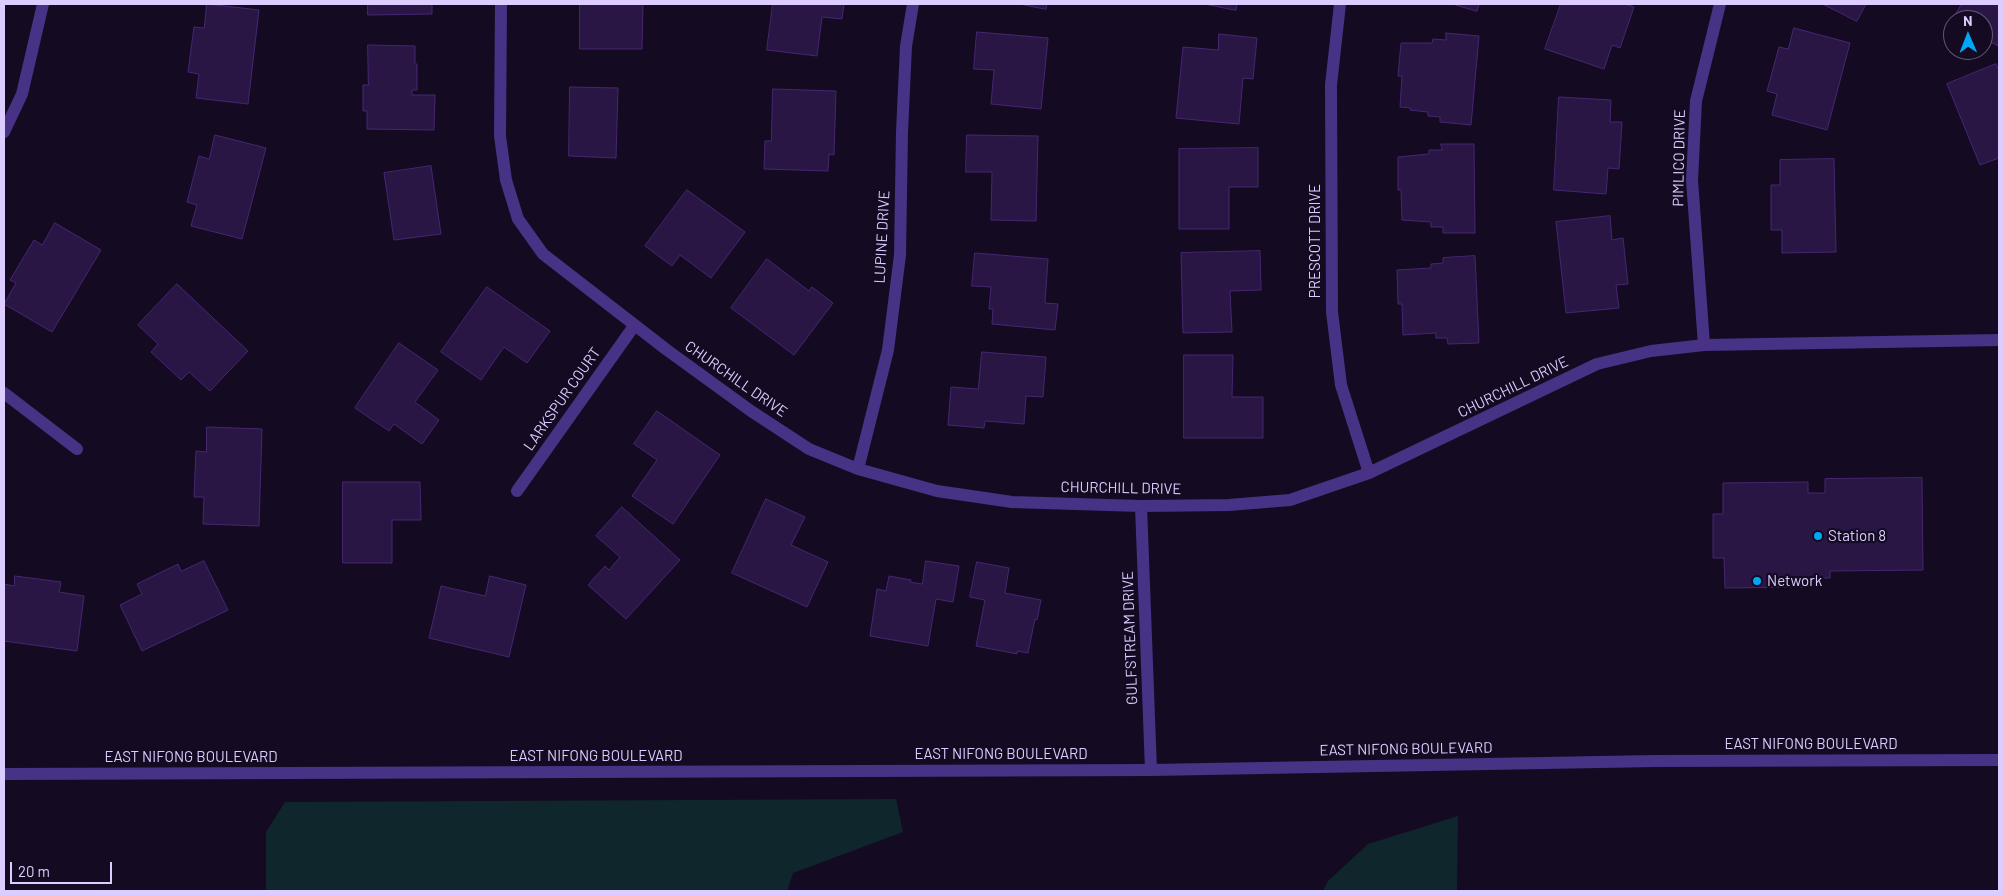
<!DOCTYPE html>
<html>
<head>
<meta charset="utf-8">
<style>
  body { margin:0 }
  #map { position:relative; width:2003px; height:895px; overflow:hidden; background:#140b22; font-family:Barlow,sans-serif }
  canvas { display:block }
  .frame { position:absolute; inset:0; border:5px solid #dcf; pointer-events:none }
  .north { position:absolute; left:1943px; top:10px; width:50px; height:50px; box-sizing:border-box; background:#140b22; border:1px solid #64587a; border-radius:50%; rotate:359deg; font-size:14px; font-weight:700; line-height:20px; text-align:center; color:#dcf }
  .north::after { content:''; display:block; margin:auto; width:18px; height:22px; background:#00a7f7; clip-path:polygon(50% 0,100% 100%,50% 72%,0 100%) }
  .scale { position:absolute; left:10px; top:862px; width:102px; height:22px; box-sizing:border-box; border:2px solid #dcf; border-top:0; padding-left:6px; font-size:15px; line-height:18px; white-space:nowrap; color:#dcf; -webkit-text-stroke:4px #140b22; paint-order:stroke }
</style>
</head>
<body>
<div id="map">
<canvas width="2003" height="895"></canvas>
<div class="frame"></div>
<div class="north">N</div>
<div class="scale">20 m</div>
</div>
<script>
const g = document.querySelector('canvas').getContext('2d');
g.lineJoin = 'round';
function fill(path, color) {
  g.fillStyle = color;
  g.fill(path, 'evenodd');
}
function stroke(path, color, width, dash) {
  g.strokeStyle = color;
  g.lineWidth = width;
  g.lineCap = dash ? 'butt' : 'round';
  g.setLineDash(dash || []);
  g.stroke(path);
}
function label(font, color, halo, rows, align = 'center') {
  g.font = font + ' Barlow,sans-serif';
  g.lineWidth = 4.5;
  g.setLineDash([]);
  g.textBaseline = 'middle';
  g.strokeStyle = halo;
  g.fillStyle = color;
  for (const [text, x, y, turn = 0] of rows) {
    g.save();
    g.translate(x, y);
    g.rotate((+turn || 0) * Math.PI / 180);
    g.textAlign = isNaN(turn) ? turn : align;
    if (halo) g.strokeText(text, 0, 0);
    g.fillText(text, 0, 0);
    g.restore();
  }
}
const green = new Path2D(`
  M896,799L903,832L793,873L787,891H266V832L285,802Z
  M1458,816L1457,891H1323L1328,881L1368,844Z`);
const building = new Path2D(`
  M207,4L259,10L248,104L196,98L199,74L188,72L194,27L204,28Z
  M368,4H432V14L368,15Z
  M580,4H643L642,49H580Z
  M773,4H844L842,19L822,17L817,56L767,50Z
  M1020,4H1047L1046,9Z
  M1205,4H1237L1236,10Z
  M1453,4H1479L1477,11Z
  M1561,4H1625L1634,7L1620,48L1612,45L1604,69L1545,49Z
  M1823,4H1866L1857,21Z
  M1962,4H1999L1998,46L1983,38V20L1952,21Z
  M1794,28L1850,43L1827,130L1772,115L1777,94L1767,91L1779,47L1788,49Z
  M977,32L1048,38L1041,109L991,104L994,70L974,69Z
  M1446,33L1479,36L1471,125L1440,122V117L1428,116V112L1410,110L1411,108L1400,107L1402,76H1398L1401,43H1432L1433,39L1446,40Z
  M1219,34L1257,38L1253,79L1243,78L1239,124L1176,118L1183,47L1218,50Z
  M368,45L415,46V64H417V90H412V95H435L434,130L367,129V111H363V85H368Z
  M1996,64L1999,71V158L1980,165L1947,84Z
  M570,87L618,88L616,158L569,156Z
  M773,89L836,91L834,155L829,154L828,171L764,169L765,141H771Z
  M1559,97L1611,100L1610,122H1622L1619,169L1608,168L1606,194L1554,190Z
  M215,135L266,148L242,239L191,226L197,205L187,202L199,156L209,159Z
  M967,135L1038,136L1036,221L991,220L992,172H966Z
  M1441,144H1474L1475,233H1443V227H1431V222L1402,220L1401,190H1398V157L1429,154V150H1442Z
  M1258,148V187H1229V229H1179V149Z
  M1834,159L1836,252L1782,253V230H1771V185H1780V160Z
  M431,166L441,234L394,240L384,173Z
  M687,190L745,232L711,278L680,255L672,266L645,246Z
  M1610,216L1612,240L1623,238L1628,284L1616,285L1619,308L1566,313L1556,222Z
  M55,223L101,250L52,332L4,304L16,283L10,280L34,240L42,245Z
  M1260,251L1261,290L1230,291L1232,332L1183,333L1181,253Z
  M975,253L1048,259L1045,303L1058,304L1055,330L992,324L993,309H989L991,287L972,286Z
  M1475,256L1479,343L1448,344L1447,338H1436V333L1403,335L1402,304H1398L1397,270L1431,268V264L1443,263V258Z
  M767,259L809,291L812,287L833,303L794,355L731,308Z
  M177,284L248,351L210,391L189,372L181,380L151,352L158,344L138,325Z
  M487,287L550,331L527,363L504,347L481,380L441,352Z
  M399,343L438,370L415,402L439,420L422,444L394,424L389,431L355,408Z
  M982,352L1046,357L1043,397L1026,396L1024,424L985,421L984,428L948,425L951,387L978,389Z
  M1184,355H1233L1232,397H1263V438H1184Z
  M657,411L720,455L673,524L632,496L657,460L634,444Z
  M207,427L262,429L259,526L203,524L204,497H194L196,451L206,452Z
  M1922,478L1923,570L1830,571V578H1807V587L1725,588L1724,558H1713V514H1723V483L1808,482V493H1825V479Z
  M343,482H420L421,520H392V563H343Z
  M766,499L805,517L791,545L828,562L807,607L732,573Z
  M622,507L680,560L626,619L588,585L605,566L609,570L620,557L596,536Z
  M204,561L228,610L142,651L120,605L142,594L137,584L178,564L181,571Z
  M926,561L959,566L953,602L936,599L928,646L870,636L877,589L886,591L889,576L911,580L910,582L922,584Z
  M977,562L1009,568L1005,593L1041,600L1037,620L1035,619L1028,653L1017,651V654L976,646L985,600L970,597Z
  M15,576L61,582L59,592L84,596L77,651L4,641V584L14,586Z
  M490,576L526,585L509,657L429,638L441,586L485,596Z`);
const minor = new Path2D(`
  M501,4L500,136L506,180L518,219L543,254L667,350L751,411L809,449L858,469L937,491L1012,502L1141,506L1229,505L1290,500L1369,473L1597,364L1651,351L1704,345L1999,340
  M1340,4L1331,85L1332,312L1341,385L1369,473
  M4,132L22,94L43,4
  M1704,345L1692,180L1696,101L1720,4
  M4,393L77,449
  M858,469L888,350L900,255L902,132L906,46L913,4
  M517,491L634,326
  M1141,506L1151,770`);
const tertiary = new Path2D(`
  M4,774L1151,770L1655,761L1999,760`);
const markers = [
  [1818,536,5,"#00a7f7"],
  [1757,581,5,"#00a7f7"]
];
const streetNames = [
  ["PIMLICO DRIVE",1679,158,-89],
  ["LUPINE DRIVE",882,237,-87],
  ["PRESCOTT DRIVE",1315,241,-90],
  ["CHURCHILL DRIVE",736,379,35],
  ["CHURCHILL DRIVE",1513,387,-26],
  ["LARKSPUR COURT",562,399,-55],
  ["CHURCHILL DRIVE",1121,488,1],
  ["GULFSTREAM DRIVE",1130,638,-92],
  ["EAST NIFONG BOULEVARD",1811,744],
  ["EAST NIFONG BOULEVARD",1406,749,-1],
  ["EAST NIFONG BOULEVARD",1001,754],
  ["EAST NIFONG BOULEVARD",596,756],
  ["EAST NIFONG BOULEVARD",191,757]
];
const poiNames = [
  ["Station 8",1828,536],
  ["Network",1767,581]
];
fill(green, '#0e262c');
fill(building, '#291644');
stroke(building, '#462672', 1);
stroke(minor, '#483285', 12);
stroke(tertiary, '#483285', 12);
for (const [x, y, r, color] of markers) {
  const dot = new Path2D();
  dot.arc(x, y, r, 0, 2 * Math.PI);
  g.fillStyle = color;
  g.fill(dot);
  stroke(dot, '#140b22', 2);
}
label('15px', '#dcf', '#140b22', streetNames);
label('15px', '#dcf', '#140b22', poiNames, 'left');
</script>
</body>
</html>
